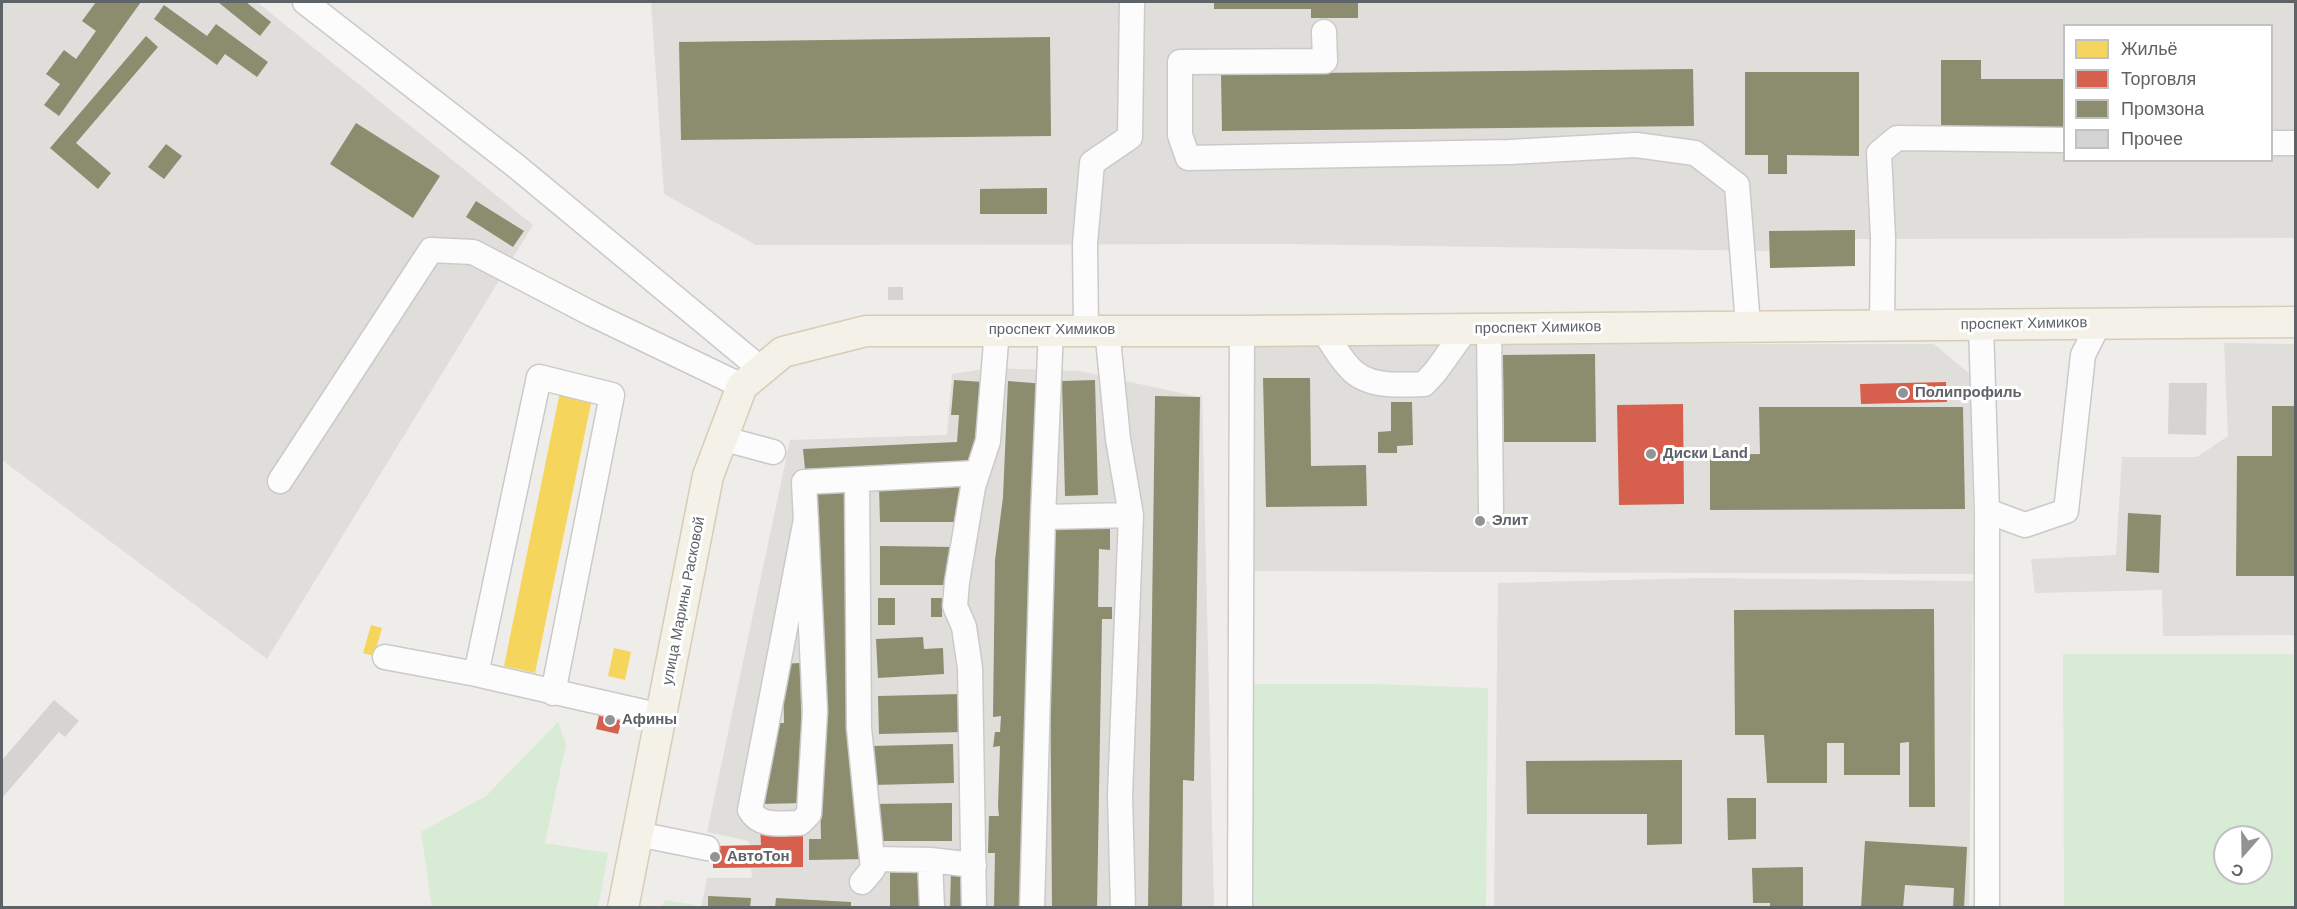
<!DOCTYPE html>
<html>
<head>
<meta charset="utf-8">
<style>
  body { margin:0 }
  #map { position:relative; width:2297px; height:909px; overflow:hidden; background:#efede9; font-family:Helvetica,sans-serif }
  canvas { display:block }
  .frame { position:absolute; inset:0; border:3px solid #5e6368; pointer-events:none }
  .legend { position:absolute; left:2063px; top:24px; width:210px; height:138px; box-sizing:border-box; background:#fff; border:2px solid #bfc1c3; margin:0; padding:8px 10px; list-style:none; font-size:18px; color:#5e6368 }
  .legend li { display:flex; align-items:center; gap:12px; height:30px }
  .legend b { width:30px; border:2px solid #bfc1c3 }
  .north { position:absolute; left:2213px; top:825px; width:60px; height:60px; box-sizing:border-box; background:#fff; border:2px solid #bfc1c3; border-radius:50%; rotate:200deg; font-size:16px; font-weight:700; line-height:24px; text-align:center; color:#5e6368 }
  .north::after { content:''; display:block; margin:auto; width:21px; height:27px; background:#919395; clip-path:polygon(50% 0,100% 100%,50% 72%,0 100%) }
</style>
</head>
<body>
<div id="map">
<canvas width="2297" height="909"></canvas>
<div class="frame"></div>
<ul class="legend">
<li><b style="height:16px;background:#f6d55c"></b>Жильё</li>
<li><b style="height:16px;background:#d6604d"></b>Торговля</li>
<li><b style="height:16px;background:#8c8c6e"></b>Промзона</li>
<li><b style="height:16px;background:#d5d4d2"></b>Прочее</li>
</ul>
<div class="north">С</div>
</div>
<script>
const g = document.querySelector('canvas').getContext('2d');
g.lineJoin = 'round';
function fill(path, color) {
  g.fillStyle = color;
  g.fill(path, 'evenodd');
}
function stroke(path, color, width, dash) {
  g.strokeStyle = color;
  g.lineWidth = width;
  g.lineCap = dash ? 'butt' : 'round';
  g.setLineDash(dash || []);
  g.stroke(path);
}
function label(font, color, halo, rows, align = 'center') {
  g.font = font + ' Helvetica,sans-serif';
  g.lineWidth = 6;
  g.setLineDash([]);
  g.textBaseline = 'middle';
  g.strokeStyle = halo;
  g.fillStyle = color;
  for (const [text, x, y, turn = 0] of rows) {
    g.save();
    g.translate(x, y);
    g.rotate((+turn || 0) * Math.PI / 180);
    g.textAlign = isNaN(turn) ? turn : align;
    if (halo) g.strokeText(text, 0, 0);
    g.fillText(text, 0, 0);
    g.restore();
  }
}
const industrial = new Path2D(`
  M2,2H257L533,225L267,659L2,460Z
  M651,2H2295V238L1855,239L1854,230L1770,231V251L1282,244L756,245L664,194ZM2064,26H2272V160H2064Z
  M2224,343L2295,344V635L2163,636L2162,590L2035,593L2031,559L2116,555L2122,457H2197L2228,436Z
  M1249,344H1934L1971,375L1974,574L1252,571Z
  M991,368L1080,371L1199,397L1202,394L1214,907L701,908L707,878H752L749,841L707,832L790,440L947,435L952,374Z
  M1703,578L1973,581L1969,907L1494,908L1498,583Z`);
const green = new Path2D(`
  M2063,654H2295V907H2064ZM2225,837H2261V873H2225Z
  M1253,684H1374L1488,688L1486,907H1252Z
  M558,722L566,744L545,843L608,853L598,907H432L421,832L486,796Z
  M665,900L695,905L694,907H662Z`);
const homes = new Path2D(`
  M561,387L593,394L535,673L504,666Z
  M371,625L382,628L374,656L363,653Z
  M614,648L631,652L625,680L608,676Z`);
const shops = new Path2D(`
  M1946,382L1947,402L1861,404L1860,384Z
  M1683,404L1684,504L1619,505L1617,405Z
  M601,706L624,712L618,734L596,729Z
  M760,825H803V867L713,868V846L761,845Z`);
const industry = new Path2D(`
  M96,2H141L59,116L44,105L60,84L46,74L64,50L76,59L96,31L82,21Z
  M218,2H246L271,22L260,36Z
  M1214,2H1358V18H1311V9H1214Z
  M164,5L207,36L216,24L268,62L257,77L225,54L217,65L154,19Z
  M146,36L158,47L76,143L111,173L98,189L50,148Z
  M1050,37L1051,136L681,140L679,42Z
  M1941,60H1981V79H2064V130H1941Z
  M1693,69L1694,126L1222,131L1221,74Z
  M1745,72H1859V156L1787,155V174H1768V155H1745Z
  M356,123L440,176L413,218L330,164Z
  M166,144L182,156L164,179L148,167Z
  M1047,188V214H980V189Z
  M476,201L524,231L513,247L466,217Z
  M1855,230V266L1770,268L1769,231Z
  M1595,354L1596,442H1504L1503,355Z
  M1263,378H1310L1311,466L1366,465L1367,506L1266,507Z
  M954,380L983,382L977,460L805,469L803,449L957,442L959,415H951Z
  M1095,380L1098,495L1065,496L1062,381Z
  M1008,381L1045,384L1034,908H994L995,853H988L989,816H999L998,806L1000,746L993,747L995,732H1000L1001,716L993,717L995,560L1003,497Z
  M1155,396L1200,397L1194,781L1183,780L1182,908H1148Z
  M1391,402H1412L1413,445L1397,446V453H1378V432L1391,431Z
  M2272,406H2296V576H2236L2237,456H2272Z
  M1759,407H1963L1965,509L1710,510V455L1760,454Z
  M851,484L858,842H866V859L809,860V839H821L814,485Z
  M879,486H963V522H880Z
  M2128,513L2161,515L2159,573L2126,571Z
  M1049,521L1110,527V550L1099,549L1098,607H1112V619H1102L1097,908H1052Z
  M880,546L956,547L947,585H880Z
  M878,598H895V625H878Z
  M931,598H942V617H931Z
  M1934,609L1935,807H1909V742L1900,743V775H1844V743H1827V783H1767L1764,735H1735L1734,610Z
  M923,637L924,649L943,648L944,674L878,678L876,639Z
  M800,663L803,803L762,804L775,723H784L783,664Z
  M962,694L963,732L879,734L878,696Z
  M953,744L954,783L872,785L871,746Z
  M1682,760V844L1647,845V814H1527L1526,761Z
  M1727,798H1756V839L1728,840Z
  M952,803V841H872V804Z
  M1865,841L1967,847L1964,908H1953L1954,888L1905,885L1903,908H1861Z
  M890,867H927V908H890Z
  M1803,867V908H1770V903H1753L1752,868Z
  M951,872H971V908H950Z
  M708,896L751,898L750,908H708Z
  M776,898L851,902V908H775Z`);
const building = new Path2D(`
  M888,287H903V300H888Z
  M2169,383H2207L2206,435L2168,434Z
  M54,700L79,721L65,737L59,732L2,798V760Z`);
const minor = new Path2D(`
  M305,2L516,166L761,369
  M1324,32L1325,61L1180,62V135L1188,158L1510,152L1636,145L1695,153L1737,185L1748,325
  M2272,143H2296
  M1882,325L1883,238L1879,153L1897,138L2064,140
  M1981,326L1987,511L2025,525L2066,511L2083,355L2099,323
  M1489,328L1491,510
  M1086,329L1085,244L1092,163L1130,137L1132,2
  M1107,329L1118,439L1131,515L1120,795L1123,908
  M1051,330L1043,517L1131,515
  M1323,330C1331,342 1338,355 1348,366C1365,388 1399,385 1424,384L1436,371L1466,329
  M721,438L773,452
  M857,480L859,728L873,869L862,882
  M280,481L431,250L473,252L592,314L742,386
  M1987,511V908
  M806,519L750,810C760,828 782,823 800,823L809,814L815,711L804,482L977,473
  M385,657L476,674L661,716
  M476,674L539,377L612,395L553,693
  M638,834L707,848
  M873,859L930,860L974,865
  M930,860L932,908
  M974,908L970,668L964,627L955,606L957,582L973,487L988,441L997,330
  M1032,908L1043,517
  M1240,908L1242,331`);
const major = new Path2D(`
  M623,908L708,476L742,386L783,352L866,331H1242L2296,322`);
const markers = [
  [1903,393,6,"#919395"],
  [1651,454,6,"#919395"],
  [1480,521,6,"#919395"],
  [610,720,6,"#919395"],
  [715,857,6,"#919395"]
];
const streetNames = [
  ["проспект Химиков",2024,324,-1],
  ["проспект Химиков",1538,328,-1],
  ["проспект Химиков",1052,330],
  ["улица Марины Расковой",684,601,-79]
];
const poiNames = [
  ["Полипрофиль",1915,393],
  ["Диски Land",1663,454],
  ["Элит",1492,521],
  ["Афины",622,720],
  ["АвтоТон",727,857]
];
fill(industrial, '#e0deda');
fill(green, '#d8ebd4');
fill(homes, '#f6d55c');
fill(shops, '#d6604d');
fill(industry, '#8c8c6e');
fill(building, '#d5d4d2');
stroke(minor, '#cacaca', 27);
stroke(major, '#d7ccb6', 33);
stroke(minor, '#fdfcfc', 24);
stroke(major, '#f4f1e9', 30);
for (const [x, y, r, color] of markers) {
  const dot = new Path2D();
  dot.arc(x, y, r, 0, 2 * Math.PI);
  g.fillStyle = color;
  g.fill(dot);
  stroke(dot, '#fff', 2);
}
label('15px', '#5e6368', '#fff', streetNames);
label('bold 15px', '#5e6368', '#fff', poiNames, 'left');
</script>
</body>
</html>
